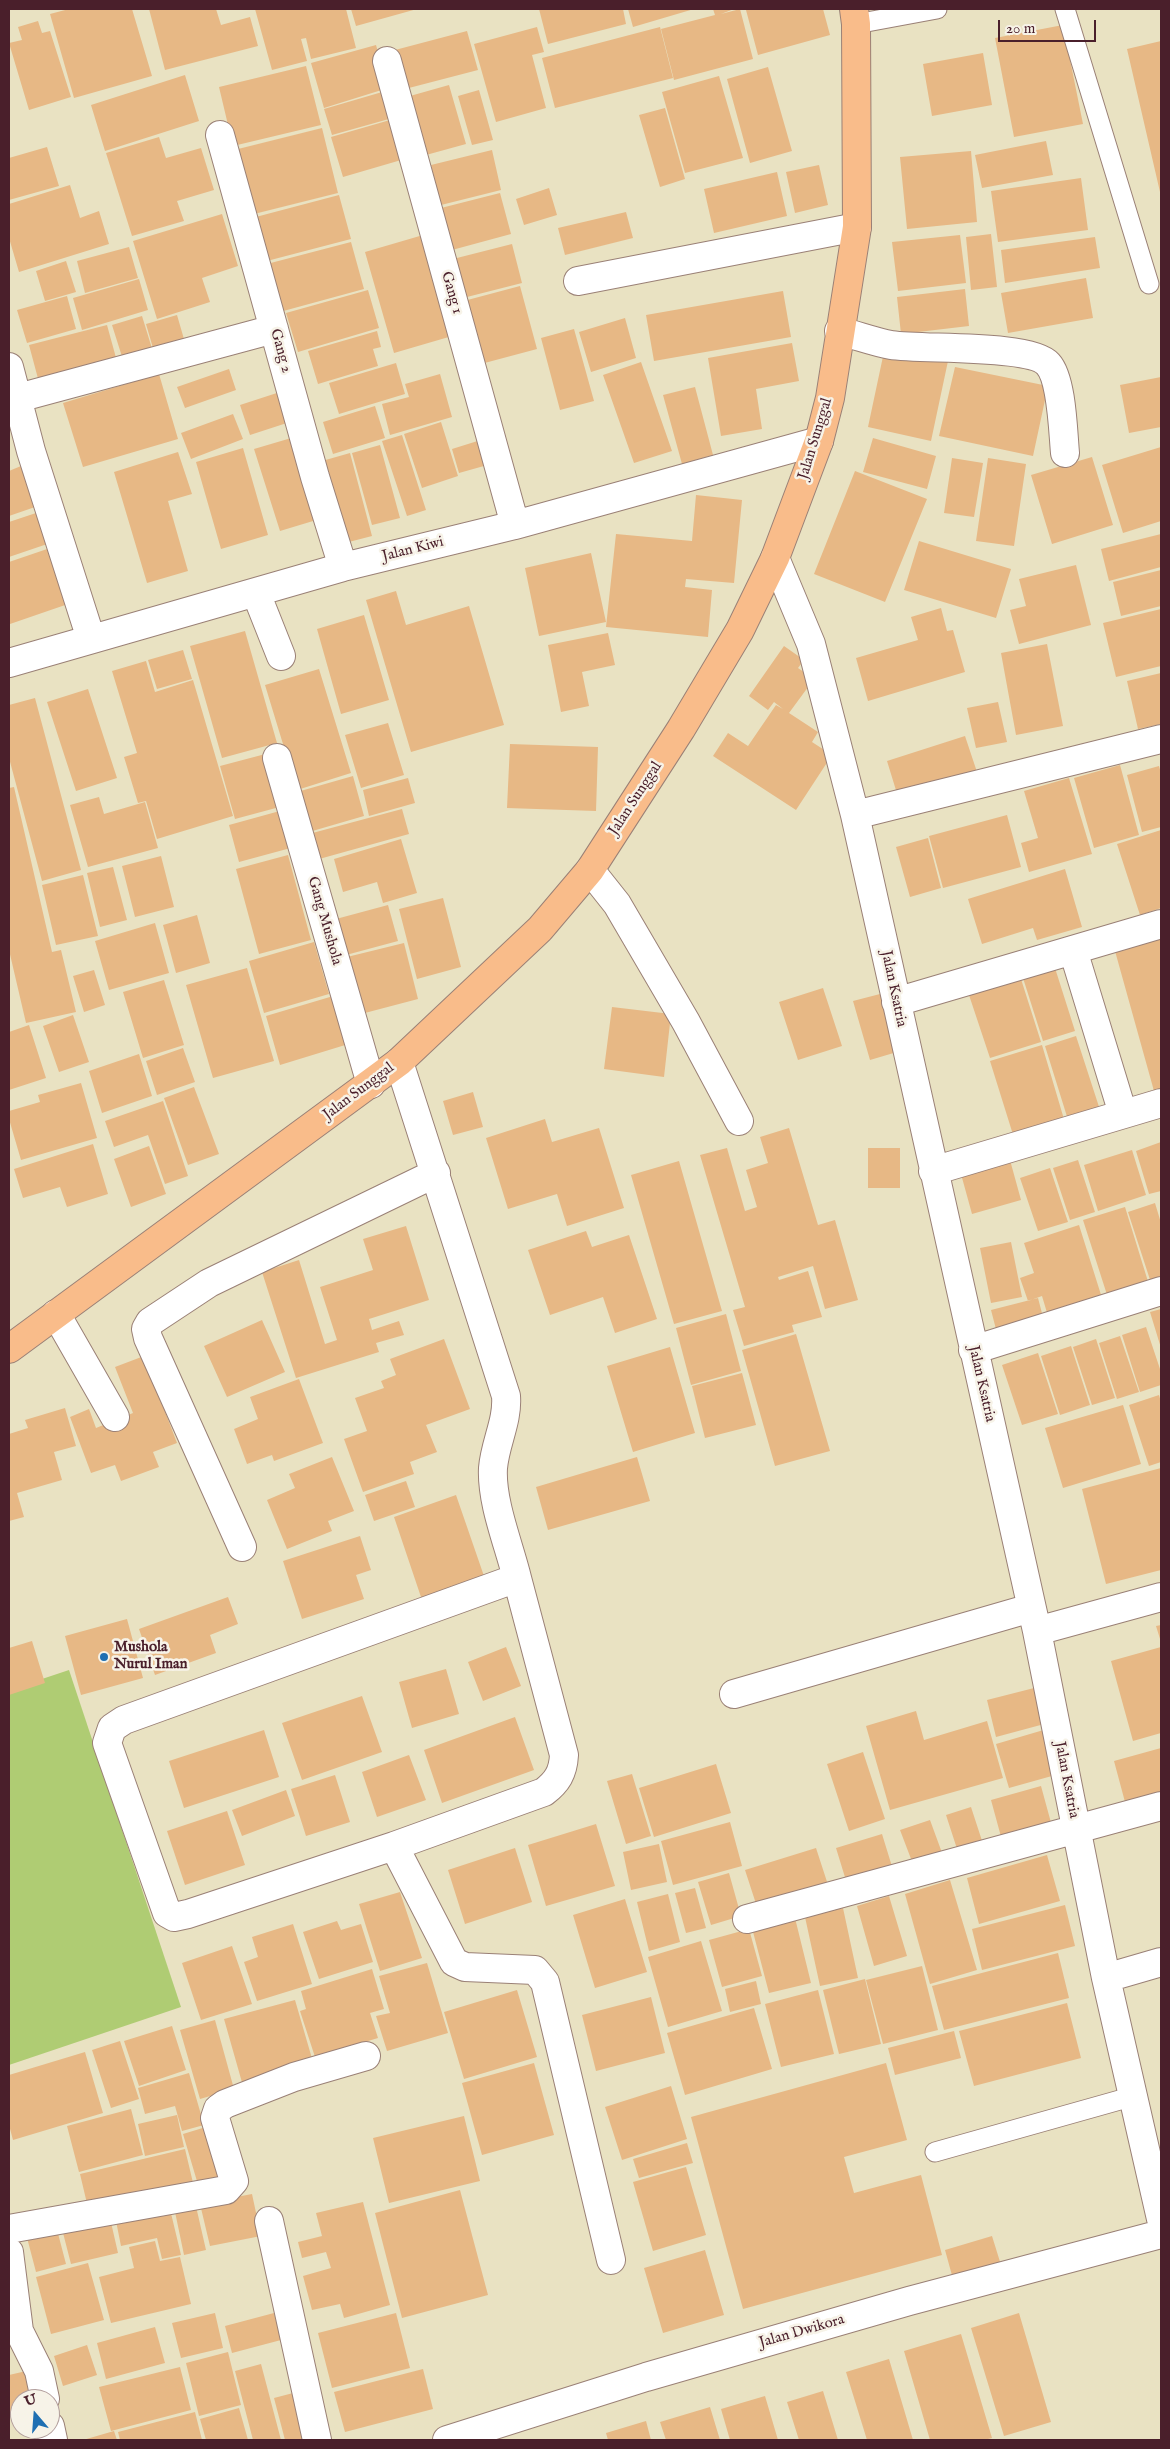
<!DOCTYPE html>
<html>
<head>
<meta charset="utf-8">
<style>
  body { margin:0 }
  #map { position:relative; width:1170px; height:2449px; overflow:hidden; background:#e9e2c2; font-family:"IM FELL English",serif }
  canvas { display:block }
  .frame { position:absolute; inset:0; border:10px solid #4a1f2b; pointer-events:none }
  .north { position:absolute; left:10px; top:2389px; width:50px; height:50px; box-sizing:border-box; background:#f7f3e8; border:1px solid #b29e9c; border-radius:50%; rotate:342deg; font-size:14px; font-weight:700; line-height:20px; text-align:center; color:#4a1f2b }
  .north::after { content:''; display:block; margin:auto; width:18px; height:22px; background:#1f6fb2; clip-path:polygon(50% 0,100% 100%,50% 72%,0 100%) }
  .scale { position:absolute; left:998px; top:20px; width:98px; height:22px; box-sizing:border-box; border:2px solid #4a1f2b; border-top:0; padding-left:6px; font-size:15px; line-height:18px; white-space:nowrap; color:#4a1f2b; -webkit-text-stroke:4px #f7f3e8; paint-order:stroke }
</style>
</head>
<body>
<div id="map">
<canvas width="1170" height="2449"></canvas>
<div class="frame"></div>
<div class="north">U</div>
<div class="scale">20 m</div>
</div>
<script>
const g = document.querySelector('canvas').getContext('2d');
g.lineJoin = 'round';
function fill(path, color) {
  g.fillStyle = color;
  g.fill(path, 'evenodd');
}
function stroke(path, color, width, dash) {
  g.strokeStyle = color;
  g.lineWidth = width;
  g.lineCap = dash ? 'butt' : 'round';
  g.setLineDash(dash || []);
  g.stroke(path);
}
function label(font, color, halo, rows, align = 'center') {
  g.font = font + ' "IM FELL English",serif';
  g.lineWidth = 5;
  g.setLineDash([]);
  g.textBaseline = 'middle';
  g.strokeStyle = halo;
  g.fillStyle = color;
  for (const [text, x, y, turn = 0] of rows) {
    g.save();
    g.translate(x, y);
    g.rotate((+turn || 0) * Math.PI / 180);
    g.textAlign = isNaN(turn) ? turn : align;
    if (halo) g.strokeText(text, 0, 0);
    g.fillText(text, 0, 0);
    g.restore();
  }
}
const green = new Path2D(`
  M69,1670L181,2007L9,2065V1690Z`);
const building = new Path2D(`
  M69,9H132L152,76L74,98L50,14Z
  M149,9H216L221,25L250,17L258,46L165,70Z
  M255,9H346L356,48L311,59L306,38L301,39L307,61L272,70Z
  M351,9H417L356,26Z
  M539,9H623L626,24L548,44Z
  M628,9H694L633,27Z
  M713,9H734L721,14L740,9L753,59L674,80L661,29L715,15Z
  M752,9H823L830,35L758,55L746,10Z
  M38,21L42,33L50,31L71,97L29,110L9,43L22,40L18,27Z
  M1063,25L1083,124L1014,137L995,38Z
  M537,27L544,52L532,55L546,108L496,122L474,44Z
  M660,27L673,78L555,108L542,58Z
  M467,31L478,70L405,89L395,50Z
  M1161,41V192H1160L1127,49Z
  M376,45L388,88L324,108L311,63Z
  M983,53L992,105L932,116L923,64Z
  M306,66L321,125L233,146L219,87Z
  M768,67L792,151L750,163L727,79Z
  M185,75L199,121L105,151L91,105Z
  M719,76L743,158L685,173L662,92Z
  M449,85L466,144L426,155L410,96Z
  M389,90L396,117L332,135L324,109Z
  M479,90L493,140L472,145L458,96Z
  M665,108L685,179L660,187L639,115Z
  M397,118L408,158L343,177L331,137Z
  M322,128L338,193L250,215L234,150Z
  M159,137L166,158L201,148L214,190L177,201L184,221L132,236L106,153Z
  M1046,141L1053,175L982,188L975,155Z
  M47,147L59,186L9,200V158Z
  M492,150L501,190L441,205L431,165Z
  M971,151L977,222L907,229L900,157Z
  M819,165L828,205L795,213L786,172Z
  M777,172L787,216L714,233L704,189Z
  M1081,178L1088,230L998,242L991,191Z
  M70,185L80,218L99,211L109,244L19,272L9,238V204Z
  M549,188L557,215L524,225L516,199Z
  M500,193L511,234L452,250L441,208Z
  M339,195L351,239L263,262L252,218Z
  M626,212L633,238L565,255L558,228Z
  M222,214L238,266L202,278L210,302L157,319L133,241Z
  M430,233L459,334L394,353L365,252Z
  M991,234L997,287L971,290L966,237Z
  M960,235L966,283L898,291L892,242Z
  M1095,237L1100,268L1005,283L1001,250Z
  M351,242L364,289L276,313L263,265Z
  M512,244L522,283L463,298L453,259Z
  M129,247L138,278L85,293L77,261Z
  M66,261L76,292L45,301L36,271Z
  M1086,278L1093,318L1008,333L1001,293Z
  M139,279L148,310L82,330L73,298Z
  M520,286L537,349L477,365L460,302Z
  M965,289L969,326L901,334L897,297Z
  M368,290L379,328L298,352L286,313Z
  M783,291L791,337L654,361L646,315Z
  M67,296L76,329L27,343L17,310Z
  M177,315L186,346L155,355L146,324Z
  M142,316L154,355L124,363L112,325Z
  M625,318L636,358L591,372L579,332Z
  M107,325L118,365L40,386L29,345Z
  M574,329L594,401L560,410L541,338Z
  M377,331L381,347L373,349L378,366L318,384L308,351Z
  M792,343L799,381L756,389L762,429L721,436L708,358Z
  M885,347L948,361L931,441L868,427Z
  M641,362L672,451L634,463L603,375Z
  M396,363L405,394L339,414L329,383Z
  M955,367L1048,386L1033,456L939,436Z
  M229,369L236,390L185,408L177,387Z
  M159,374L178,439L83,467L63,403Z
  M440,374L452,417L390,435L382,404L409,397L405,384Z
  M1161,377V427L1129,433L1120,385Z
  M695,387L713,455L682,464L663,395Z
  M283,391L293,421L250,435L240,405Z
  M375,406L385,438L333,454L323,422Z
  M233,414L243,439L191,459L181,433Z
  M441,422L458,476L422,488L404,434Z
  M402,435L426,510L407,516L382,441Z
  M298,436L323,518L280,531L254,449Z
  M873,438L936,456L927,489L863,472Z
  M484,439L491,464L459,473L452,449Z
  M380,445L400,518L372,525L352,453Z
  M1161,447V521L1123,533L1102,465Z
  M243,448L268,535L221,549L196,462Z
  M178,452L192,494L168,501L188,571L147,583L114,472Z
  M350,453L372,536L345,543L322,461Z
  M1092,457L1113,525L1052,544L1031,475Z
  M952,458L983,463L974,517L944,513Z
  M988,458L1026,464L1014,546L976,541Z
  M21,466L35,507L9,516V471Z
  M855,471L927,499L885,602L814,574Z
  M696,495L742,500L734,583L686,579L685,587L712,590L708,637L606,627L616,534L692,541Z
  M48,509L59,540L9,557V522Z
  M1161,534V567L1109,581L1101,549Z
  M919,541L1011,569L996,618L904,590Z
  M53,547L71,603L10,624L9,562Z
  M591,553L606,622L539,636L525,568Z
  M1076,565L1091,625L1019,644L1010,610L1026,606L1019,579Z
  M1161,570V606L1121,616L1113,582Z
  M396,591L406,625L469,606L504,725L411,752L366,600Z
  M941,608L947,631L953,630L965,672L868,701L856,658L918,640L911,617Z
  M1161,609V666L1116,677L1103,623Z
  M364,615L389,700L341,714L317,629Z
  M245,631L277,743L222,758L190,646Z
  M608,633L615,665L582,672L589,706L561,712L548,645Z
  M1047,644L1063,726L1016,735L1001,653Z
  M784,646L804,660L798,668L814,679L789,713L818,732L812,742L832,755L796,810L713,756L728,733L748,746L776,705L783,709L774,702L768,710L749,696Z
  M183,650L192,679L157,689L148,660Z
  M146,661L155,692L193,680L233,816L157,839L146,801L138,803L124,757L137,753L112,671Z
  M319,669L351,773L297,790L265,685Z
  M1161,673V724L1138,729L1127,681Z
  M88,689L117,778L76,791L47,702Z
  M35,698L81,870L42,881L9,758V705Z
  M998,702L1007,742L976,748L967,708Z
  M388,723L404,775L361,788L345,735Z
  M965,736L978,775L899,800L887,761Z
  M510,744L598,747L596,811L507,808Z
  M273,752L287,805L235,819L220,766Z
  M1120,765L1139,835L1094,848L1074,778Z
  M1159,766L1161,773V827L1142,832L1127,775Z
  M353,776L364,816L309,832L297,792Z
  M408,778L415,803L369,816L363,790Z
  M1069,778L1092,854L1029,872L1021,843L1038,838L1024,791Z
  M14,787L52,952L61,950L76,1012L26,1023L9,950V788Z
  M99,797L104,814L145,802L158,848L88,867L70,805Z
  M287,809L298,846L239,862L229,825Z
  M402,809L409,834L312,861L305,835Z
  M1007,815L1021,867L943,888L929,836Z
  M1161,830V908L1140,915L1117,844Z
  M928,838L941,888L910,897L896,847Z
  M401,839L417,893L383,903L377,882L343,892L334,859Z
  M288,855L311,940L259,954L236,869Z
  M161,856L174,907L135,917L122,866Z
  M113,867L127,920L100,927L87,873Z
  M1065,869L1082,927L1037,940L1033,928L982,944L968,899Z
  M83,875L98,936L56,945L42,885Z
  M443,898L461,967L417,979L399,909Z
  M388,905L398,941L346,955L336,919Z
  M197,915L210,963L176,973L163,925Z
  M155,923L169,973L109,990L95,941Z
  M1161,938V1089L1154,1091L1115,951Z
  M314,942L329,994L264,1013L249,961Z
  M404,943L418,999L361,1014L347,957Z
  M247,968L274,1061L213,1078L186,985Z
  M1055,968L1075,1031L1043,1041L1023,978Z
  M94,970L105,1005L84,1012L73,976Z
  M1021,979L1041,1042L990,1058L969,995Z
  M164,980L184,1045L143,1058L123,992Z
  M823,988L842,1046L798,1060L779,1002Z
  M340,994L355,1042L280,1065L266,1016Z
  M880,994L897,1052L870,1060L853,1001Z
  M612,1007L671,1014L664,1077L604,1069Z
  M73,1015L89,1062L59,1072L43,1026Z
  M29,1025L46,1078L9,1090V1032Z
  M1076,1036L1101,1113L1069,1123L1045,1046Z
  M1042,1045L1066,1126L1015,1141L990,1061Z
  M183,1048L195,1082L157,1095L146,1061Z
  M139,1054L152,1096L102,1113L89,1071Z
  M81,1083L97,1138L21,1160L9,1119V1111L40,1102L38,1095Z
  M194,1087L219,1154L188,1165L164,1098Z
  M473,1092L483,1127L453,1135L443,1101Z
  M163,1101L188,1176L165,1184L148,1135L114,1147L105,1121Z
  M545,1119L552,1142L599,1128L624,1208L567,1226L557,1194L508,1209L486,1138Z
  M789,1128L818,1225L835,1220L858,1300L825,1309L813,1266L778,1277L779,1280L808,1271L822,1317L792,1325L794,1332L744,1346L733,1310L745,1307L700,1155L727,1148L745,1211L757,1207L746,1170L768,1163L760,1137Z
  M1161,1142V1191L1149,1194L1136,1151Z
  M93,1144L108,1194L67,1207L60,1187L23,1198L14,1169Z
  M149,1146L166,1194L131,1207L114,1159Z
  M868,1148H900V1188H868Z
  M1132,1150L1146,1195L1098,1211L1084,1165Z
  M1010,1160L1021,1200L972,1214L961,1174Z
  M1078,1160L1095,1212L1070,1220L1053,1168Z
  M679,1161L722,1311L674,1324L631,1175Z
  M1050,1168L1068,1222L1038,1231L1020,1178Z
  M1155,1203L1161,1223V1287L1153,1289L1128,1212Z
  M1125,1207L1150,1288L1109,1301L1083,1220Z
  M1079,1225L1102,1298L1048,1316L1042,1296L1028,1301L1020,1278L1034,1273L1024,1243Z
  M406,1226L429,1300L369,1319L372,1330L399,1321L404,1335L376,1343L379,1352L296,1378L262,1272L299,1260L325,1344L337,1340L320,1287L373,1270L363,1239Z
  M586,1231L592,1247L629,1235L657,1319L615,1333L603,1297L550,1315L528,1250Z
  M1011,1242L1022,1297L991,1303L980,1248Z
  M1038,1298L1044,1321L997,1333L991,1310Z
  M1161,1309V1348L1150,1312Z
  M726,1314L741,1371L691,1385L676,1328Z
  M262,1320L285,1372L227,1397L204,1346Z
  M1146,1327L1161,1372V1385L1140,1392L1122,1335Z
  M796,1334L830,1451L775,1466L742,1350Z
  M1120,1336L1139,1392L1117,1399L1099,1343Z
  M444,1339L470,1409L426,1425L437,1452L410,1462L414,1474L363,1492L344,1439L367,1431L355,1398L384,1388L381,1381L396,1375L390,1359Z
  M1096,1339L1115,1398L1092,1405L1073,1347Z
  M1071,1346L1090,1405L1060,1415L1041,1356Z
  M670,1347L695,1433L633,1452L607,1366Z
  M1038,1353L1058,1414L1022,1425L1002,1365Z
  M144,1356L177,1443L153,1452L159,1467L121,1481L115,1465L91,1473L70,1417L89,1409L96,1428L133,1413L115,1367Z
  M742,1373L756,1425L705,1438L692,1386Z
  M299,1379L323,1443L274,1461L272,1455L247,1464L234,1429L258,1419L250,1397Z
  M1159,1395L1161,1402V1462L1149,1466L1129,1405Z
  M1123,1405L1141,1464L1063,1488L1045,1428Z
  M65,1408L76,1446L54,1452L62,1480L17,1493L24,1517L9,1521V1434L28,1428L25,1420Z
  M332,1457L354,1511L328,1521L332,1531L287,1549L267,1500L295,1488L289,1474Z
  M637,1457L650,1501L548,1530L536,1487Z
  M1161,1468V1570L1106,1584L1082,1489Z
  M406,1481L415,1507L374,1521L365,1495Z
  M456,1495L485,1579L422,1600L394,1517Z
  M360,1536L371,1570L356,1575L364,1599L302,1619L283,1561Z
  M228,1597L238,1624L210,1635L216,1653L155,1675L139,1629Z
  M127,1619L143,1678L81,1695L65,1636Z
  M1161,1625V1642L1156,1626Z
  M32,1641L45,1683L9,1695V1648Z
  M506,1647L521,1686L483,1701L468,1662Z
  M1161,1647V1733L1133,1741L1111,1661Z
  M446,1669L459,1714L412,1728L399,1682Z
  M1038,1687L1048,1723L996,1737L987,1700Z
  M362,1696L382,1752L302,1780L282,1723Z
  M916,1711L924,1740L987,1721L1003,1778L890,1810L866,1726Z
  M515,1717L534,1770L442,1803L424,1750Z
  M1047,1729L1059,1774L1009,1788L996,1744Z
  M264,1730L279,1777L184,1808L169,1761Z
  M1161,1748V1792L1125,1802L1114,1761Z
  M863,1752L885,1819L849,1831L827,1764Z
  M409,1755L426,1800L377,1817L362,1772Z
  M716,1764L731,1813L654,1837L639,1788Z
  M632,1774L651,1836L626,1844L607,1781Z
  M335,1775L350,1822L306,1836L291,1789Z
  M1041,1786L1053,1830L1003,1844L991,1800Z
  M286,1790L295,1816L242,1836L232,1810Z
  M971,1807L985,1850L960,1858L946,1815Z
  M227,1811L245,1865L185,1885L167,1831Z
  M930,1820L945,1861L916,1872L900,1830Z
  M730,1822L742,1866L673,1885L661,1841Z
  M596,1824L615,1886L546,1906L528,1845Z
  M882,1834L894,1873L848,1887L836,1848Z
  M659,1844L667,1882L631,1890L623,1852Z
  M515,1848L532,1902L465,1924L448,1870Z
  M816,1848L830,1891L759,1913L745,1870Z
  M1047,1855L1060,1901L979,1924L967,1878Z
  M729,1873L741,1916L711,1925L698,1882Z
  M950,1880L977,1970L930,1984L905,1894Z
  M695,1888L706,1928L686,1933L675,1893Z
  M400,1892L422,1958L380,1971L359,1904Z
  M668,1894L680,1942L649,1951L637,1902Z
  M889,1896L907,1956L874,1966L857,1906Z
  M625,1899L647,1972L595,1988L573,1915Z
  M1065,1905L1075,1946L982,1970L972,1929Z
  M843,1908L858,1978L820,1986L805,1917Z
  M795,1918L811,1983L769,1993L752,1928Z
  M337,1921L341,1930L361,1924L373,1962L319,1979L303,1932Z
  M293,1924L312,1984L257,2001L244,1962L258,1957L252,1937Z
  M749,1929L762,1976L722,1987L709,1940Z
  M701,1941L722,2011L668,2027L648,1957Z
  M232,1946L252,2004L201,2020L182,1963Z
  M1058,1953L1069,1998L944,2030L932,1986Z
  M427,1963L448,2033L387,2051L376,2016L390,2013L379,1976Z
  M922,1966L938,2030L883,2044L866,1980Z
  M372,1969L384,2009L370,2013L378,2038L315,2057L300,2011L306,2009L301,1991Z
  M865,1979L881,2044L839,2054L823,1990Z
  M756,1981L761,2004L730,2012L725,1989Z
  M517,1990L537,2057L464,2079L444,2012Z
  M818,1990L834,2054L781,2067L765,2004Z
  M651,1997L665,2053L596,2071L582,2015Z
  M295,2000L313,2062L245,2093L224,2019Z
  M1067,2003L1081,2058L974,2086L959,2031Z
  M754,2008L772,2069L685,2095L667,2033Z
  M215,2020L234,2089L200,2099L180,2030Z
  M172,2026L186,2070L139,2086L124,2041Z
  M954,2031L961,2058L895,2075L888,2048Z
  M120,2041L139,2099L111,2108L92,2050Z
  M85,2052L103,2113L13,2140L9,2125V2075Z
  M534,2063L554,2135L482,2155L462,2083Z
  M886,2063L907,2140L844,2157L854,2193L921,2175L942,2255L743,2309L691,2117Z
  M189,2073L204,2125L182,2131L175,2106L145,2114L138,2088Z
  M671,2086L687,2139L622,2160L605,2107Z
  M131,2109L143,2155L79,2172L67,2126Z
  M177,2115L184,2147L145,2156L138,2124Z
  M464,2116L480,2181L389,2203L373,2138Z
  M206,2127L222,2182L199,2188L183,2134Z
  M687,2143L693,2163L639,2178L633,2159Z
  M185,2149L194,2187L89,2212L80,2174Z
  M686,2167L706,2235L653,2251L633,2182Z
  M460,2190L488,2295L402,2318L375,2213Z
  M252,2194L261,2236L210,2246L200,2204Z
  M195,2202L206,2250L184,2255L174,2207Z
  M363,2202L390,2305L344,2318L340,2304L312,2310L303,2276L331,2268L326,2252L302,2258L298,2242L322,2236L316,2213Z
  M170,2209L181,2255L162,2259L157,2238L121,2246L116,2221Z
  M110,2218L118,2253L71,2264L62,2229Z
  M55,2222L66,2264L36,2272L25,2230Z
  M992,2236L1001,2265L953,2279L945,2250Z
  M155,2241L160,2261L180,2257L191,2304L111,2323L99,2277L134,2268L129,2247Z
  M705,2250L724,2315L663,2333L644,2268Z
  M88,2263L104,2320L51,2334L36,2277Z
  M215,2313L223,2348L181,2358L172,2323Z
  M274,2313L281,2340L232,2353L225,2326Z
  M396,2313L410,2368L332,2388L318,2333Z
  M1019,2313L1051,2422L1004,2436L971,2328Z
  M155,2327L165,2363L106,2379L97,2343Z
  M961,2334L992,2438L984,2440H930L904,2351Z
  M87,2345L97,2375L63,2386L54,2356Z
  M228,2352L241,2405L199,2416L186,2363Z
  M889,2359L913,2440H867L846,2372Z
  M261,2364L281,2440H253L235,2371Z
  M180,2367L191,2410L111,2431L99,2387Z
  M35,2369L42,2399H20V2410L9,2413V2375Z
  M423,2369L433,2409L345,2432L334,2392Z
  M823,2391L838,2440H799L787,2402Z
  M297,2392L309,2440H285L274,2398Z
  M765,2396L778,2440H730L721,2409Z
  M710,2407L720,2440H666L660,2422Z
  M239,2408L248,2440H206L200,2419Z
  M195,2412L202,2440H120L118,2432Z
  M646,2421L651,2440H608L606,2433Z
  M114,2431L117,2440H83Z`);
const service = new Path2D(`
  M1065,9L1149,284
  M856,24L937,9
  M935,2152L1134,2096`);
const minor = new Path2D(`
  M387,61L515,525
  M220,135L315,477L343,567
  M578,281L857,227
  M839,331C856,335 874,342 891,345C922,350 1030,344 1048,364C1062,379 1063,432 1065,453
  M9,367L31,451L91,639
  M18,398L274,329
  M775,558L811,644L855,815L1037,1631L1106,1978L1161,2219
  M256,593L281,656
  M9,663L343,567L515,525L819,441
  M277,758L371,1084
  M855,815L1161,739
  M590,870L617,904L686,1022L739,1121
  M1073,950L1123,1114
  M896,1002L1161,924
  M399,1062L506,1396C508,1421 495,1443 493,1468C491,1502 509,1545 517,1578
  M933,1171L1161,1103
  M56,1314L115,1417
  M973,1350L1161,1291
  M242,1547L148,1338L146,1329L150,1322L209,1283L436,1173
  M517,1578L564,1755C563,1773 557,1782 544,1792L394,1846L188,1914L174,1917L167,1913L107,1743L112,1728L124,1720Z
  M1037,1631L1161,1597
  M734,1694L1031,1608
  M394,1846L454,1962L465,1967L535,1970L545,1982L611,2260
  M747,1919L1161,1806
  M1106,1978L1161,1962
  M269,2221L317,2440
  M9,2229L226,2190L234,2181L215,2118L218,2109L225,2104L294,2077L366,2056
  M9,2252L19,2331L39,2371L45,2399
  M50,2426L53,2440
  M447,2440L646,2377L909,2301L1161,2234`);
const primary = new Path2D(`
  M9,1349L399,1062L540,929L590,870L681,729L740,630L775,558L819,441L830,398L857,227L856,24L854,9`);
const markers = [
  [104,1657,5,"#1f6fb2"]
];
const streetNames = [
  ["Gang 1",451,293,74],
  ["Gang 2",280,351,74],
  ["Jalan Sunggal",816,439,-73],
  ["Jalan Kiwi",413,550,-14],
  ["Jalan Sunggal",636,799,-57],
  ["Gang Mushola",324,921,74],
  ["Jalan Ksatria",893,989,78],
  ["Jalan Sunggal",359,1092,-37],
  ["Jalan Ksatria",981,1384,77],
  ["Jalan Ksatria",1066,1780,79],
  ["Jalan Dwikora",802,2332,-16]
];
const poiNames = [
  ["Mushola",114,1648],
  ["Nurul Iman",114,1665]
];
fill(green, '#afcc73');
fill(building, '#e7b885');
stroke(service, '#9a8076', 21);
stroke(minor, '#9a8076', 30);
stroke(primary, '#9a8076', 30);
stroke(service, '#fff', 19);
stroke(minor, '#fff', 28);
stroke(primary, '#f9bc8a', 28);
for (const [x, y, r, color] of markers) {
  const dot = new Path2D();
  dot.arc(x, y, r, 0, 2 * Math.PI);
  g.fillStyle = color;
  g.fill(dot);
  stroke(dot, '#f7f3e8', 2);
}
label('15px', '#4a1f2b', '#f7f3e8', streetNames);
label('bold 15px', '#4a1f2b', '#f7f3e8', poiNames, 'left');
</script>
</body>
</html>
